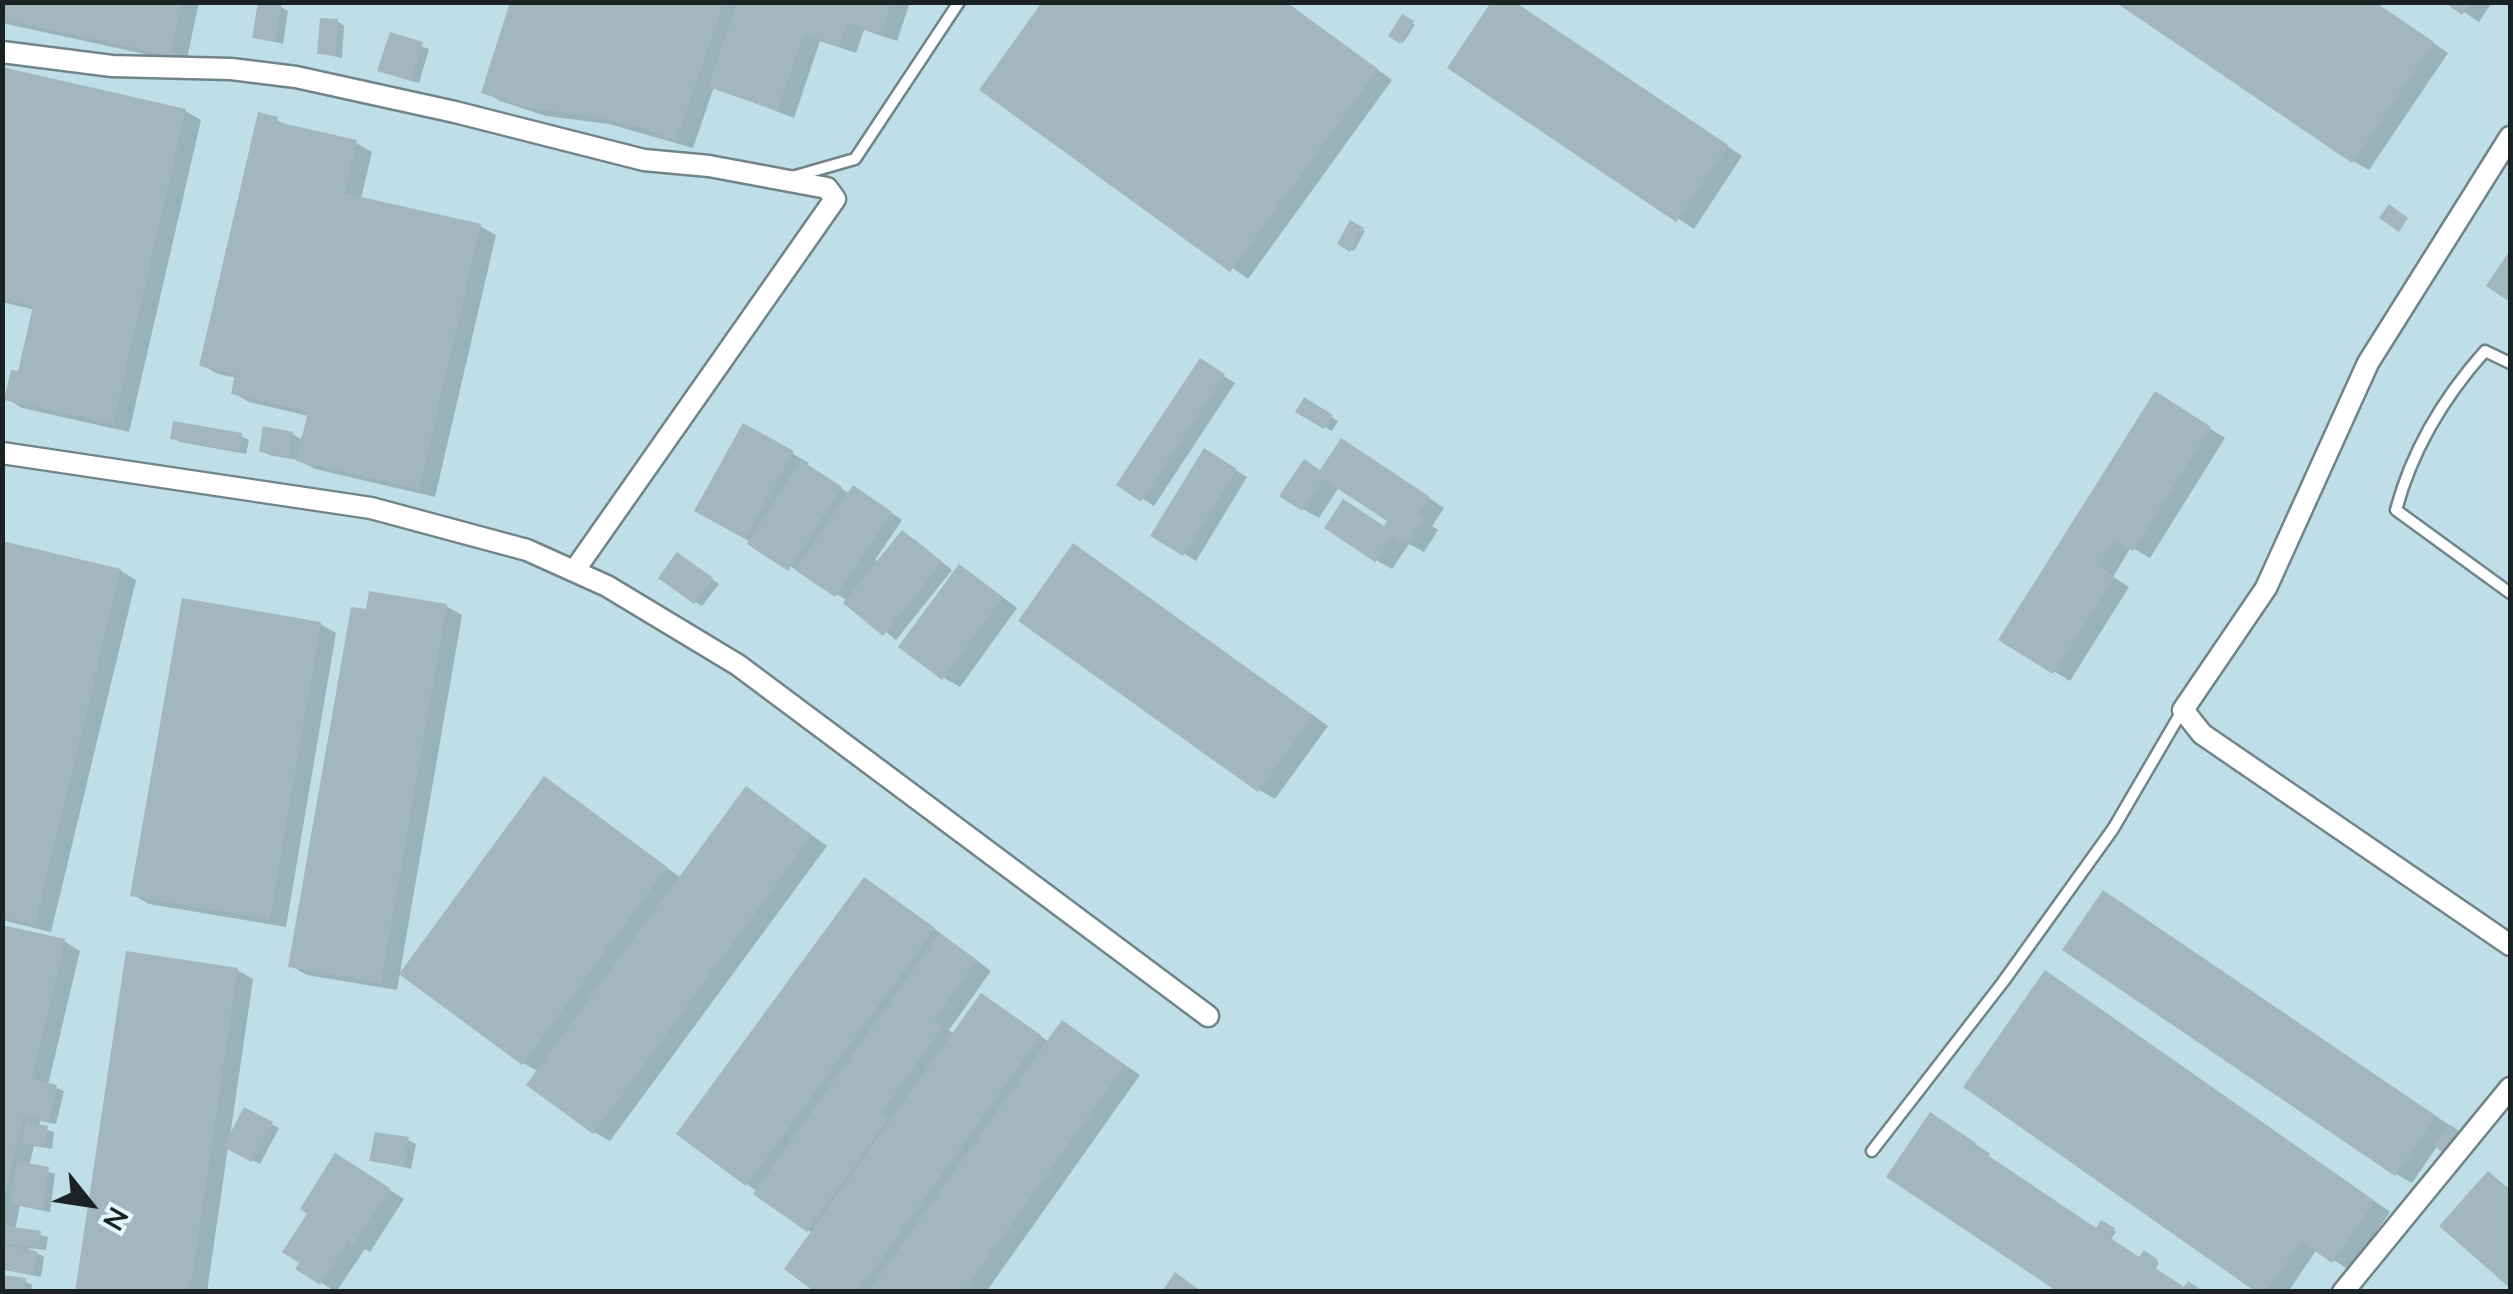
<!DOCTYPE html>
<html>
<head>
<meta charset="utf-8">
<style>
  body { margin:0 }
  #map { position:relative; width:2513px; height:1294px; overflow:hidden; background:#d5ebf1; font-family:Mulish,sans-serif }
  canvas { display:block }
  .frame { position:absolute; inset:0; border:5px solid #1a2224; pointer-events:none }
  .north { position:absolute; left:40px; top:1154px; width:100px; height:100px; -webkit-text-stroke:8px #e2f8ff; paint-order:stroke; rotate:120deg; font-size:28px; font-weight:700; line-height:40px; text-align:center; color:#1a2224 }
  .north::after { content:''; display:block; margin:auto; width:35px; height:45px; background:#1a2224; clip-path:polygon(50% 0,100% 100%,50% 72%,0 100%) }
</style>
</head>
<body>
<div id="map">
<canvas width="2513" height="1294"></canvas>
<div class="frame"></div>
<div class="north">N</div>
</div>
<script>
const g = document.querySelector('canvas').getContext('2d');
g.lineJoin = 'round';
function fill(path, color) {
  g.fillStyle = color;
  g.fill(path, 'evenodd');
}
function stroke(path, color, width, dash) {
  g.strokeStyle = color;
  g.lineWidth = width;
  g.lineCap = dash ? 'butt' : 'round';
  g.setLineDash(dash || []);
  g.stroke(path);
}
const built = new Path2D(`
  M3,3H2510V1291H3Z`);
const shadow = new Path2D(`
  M2,2H199L186,63L2,23Z
  M512,2H910L897,41L864,30L856,53L820,41L794,118L714,87L693,148L609,124L546,116L500,101L484,91Z
  M1286,2L1392,80L1248,279L982,89Z
  M2373,2L2448,53L2369,170L2353,161Z
  M2449,2H2492L2479,22Z
  M1515,4L1742,156L1694,229L1451,68Z
  M281,7L288,11L283,44L255,37Z
  M1403,18L1415,25L1403,43L1392,36Z
  M337,21L344,26L342,58L319,53Z
  M391,35L429,49L419,83L387,73Z
  M2,70L185,111L201,120L129,432L22,408L6,398L20,374L35,310L2,302Z
  M277,120L292,128L356,143L372,152L361,199L480,226L496,235L435,497L315,469L298,460L269,455L261,450L292,434L301,439L309,416L249,402L234,393L237,378L218,374L202,365Z
  M1351,223L1365,231L1354,251L1340,243Z
  M1200,361L1235,383L1154,506L1120,484Z
  M1305,401L1338,421L1332,431L1299,411Z
  M2171,404L2225,438L2150,558L2131,547L2113,577L2129,587L2070,681L2002,640Z
  M744,426L809,463L807,466L850,494L865,495L902,520L875,560L879,562L914,539L952,570L896,640L848,601L697,510Z
  M241,436L249,440L246,454L180,442L173,438Z
  M1358,451L1444,508L1432,526L1438,530L1424,552L1409,544L1392,569L1376,560L1390,520L1339,487L1319,518L1303,509L1322,472Z
  M1205,452L1247,477L1196,561L1154,535Z
  M2,543L121,571L136,580L51,932L2,920Z
  M1090,556L1328,726L1275,799L1259,790Z
  M685,560L719,584L702,606L695,602Z
  M976,577L1017,608L960,687L944,678Z
  M446,606L462,615L397,990L307,975L291,966Z
  M320,624L336,633L286,927L149,904L133,895Z
  M560,789L681,878L762,799L827,846L610,1141L594,1132L539,1072L523,1063Z
  M881,889L991,971L949,1030L954,1034L997,1005L1049,1042L1063,1023L1140,1075L986,1292H819L812,1233L680,1133Z
  M2120,902L2455,1129L2460,1134L2446,1151L2438,1145L2412,1183L2396,1174Z
  M2,927L64,941L80,951L48,1085L64,1091L56,1124L40,1121L39,1127L54,1132L52,1149L34,1146L29,1166L55,1174L50,1212L20,1206L15,1229L48,1237L46,1250L27,1248L44,1257L41,1277L5,1270L3,1277L25,1281L32,1285L31,1292H2Z
  M237,970L253,979L230,1137L245,1110L279,1128L260,1164L228,1147L207,1292H78Z
  M2061,982L2390,1212L2349,1270L2317,1249L2288,1292H2261Z
  M1946,1124L1990,1154L1988,1157L2098,1231L2102,1223L2116,1232L2111,1239L2140,1259L2148,1255L2159,1263L2155,1269L2185,1289L2202,1292H2063Z
  M408,1140L416,1144L411,1169L372,1160Z
  M352,1166L404,1199L370,1252L365,1249L336,1292L299,1268Z
  M2488,1174L2510,1189V1285L2443,1226Z`);
const building = new Path2D(`
  M2,2H182L170,56L2,19Z
  M258,2L282,4L275,42L252,38Z
  M510,2H724L676,141L639,127L591,116L528,108L481,93Z
  M737,2H892L881,34L847,23L839,46L804,34L777,111L708,87Z
  M1042,2H1286L1378,69L1230,272L979,90Z
  M1491,2H1515L1728,145L1676,222L1447,68Z
  M2115,2H2375L2434,42L2352,163Z
  M2444,2H2470L2462,15Z
  M1402,14L1414,21L1400,44L1388,36Z
  M320,18L338,19L335,55L317,54Z
  M390,32L423,42L411,81L377,71Z
  M2,67L186,109L113,424L4,400L11,370L18,371L33,306L2,299Z
  M258,112L278,117L277,122L357,140L344,193L481,224L419,489L296,461L308,412L231,394L235,374L199,366Z
  M2389,204L2408,218L2399,232L2379,218Z
  M1350,220L1364,228L1350,252L1337,244Z
  M2510,250V302L2486,286Z
  M1200,358L1225,374L1141,502L1116,485Z
  M2155,391L2211,427L2133,551L2114,540L2098,566L2115,576L2053,674L1998,640Z
  M1304,397L1333,415L1324,429L1295,412Z
  M173,421L242,433L239,451L170,439Z
  M743,423L794,451L745,539L694,511Z
  M263,426L293,432L289,457L259,452Z
  M1341,438L1430,497L1418,515L1424,519L1407,545L1392,536L1375,562L1324,528L1343,499L1384,526L1387,521L1323,479L1302,511L1279,496L1304,459L1320,470Z
  M1204,448L1237,469L1183,556L1150,536Z
  M801,460L842,487L788,571L747,544Z
  M853,485L892,512L835,597L795,570Z
  M902,530L942,562L883,636L843,603Z
  M2,541L121,569L35,925L2,917Z
  M1073,543L1313,715L1258,792L1018,621Z
  M677,552L713,578L694,604L658,578Z
  M959,564L1003,597L942,680L898,647Z
  M369,591L447,604L381,983L288,967L351,607L366,609Z
  M182,598L321,622L270,919L130,896Z
  M544,776L667,867L522,1065L399,974Z
  M746,786L812,835L593,1134L526,1085Z
  M864,877L935,928L746,1186L676,1134Z
  M2103,890L2436,1116L2395,1176L2062,950Z
  M2,925L65,939L32,1079L57,1085L49,1122L23,1116L4,1199Z
  M939,933L977,960L934,1019L943,1026L881,1113L888,1119L807,1232L753,1194Z
  M126,951L238,968L190,1292H75Z
  M2045,970L2375,1201L2332,1263L2301,1241L2266,1292H2256L1963,1087Z
  M981,993L1041,1035L858,1292H815L784,1269Z
  M1062,1020L1125,1065L963,1292H868Z
  M244,1107L273,1122L252,1162L223,1147Z
  M1930,1112L1976,1143L1974,1146L2096,1228L2101,1220L2115,1228L2109,1237L2139,1257L2144,1250L2158,1260L2154,1267L2184,1287L2188,1281L2204,1292H2058L1886,1177Z
  M26,1122L48,1126L45,1146L22,1143Z
  M2451,1125L2459,1131L2442,1152L2434,1145Z
  M375,1132L409,1137L404,1167L369,1161Z
  M335,1153L390,1188L353,1245L348,1242L320,1285L295,1269L299,1263L282,1252L307,1214L300,1209Z
  M17,1161L49,1167L43,1209L10,1204Z
  M2488,1171L2510,1190V1288L2439,1226Z
  M7,1226L41,1231L39,1248L4,1243Z
  M2,1246L37,1251L34,1274L2,1270Z
  M1175,1272L1202,1292H1162Z
  M2,1275L26,1278L24,1292H2Z`);
const service = new Path2D(`
  M792,177L855,159L959,2
  M2510,363L2485,351C2444,397 2412,450 2396,510L2510,593
  M1872,1151L2003,982L2113,829L2182,711`);
const minor = new Path2D(`
  M2,52L112,66L231,69L296,77L455,112L644,160L709,166L827,188L835,199L574,571
  M2510,137L2368,363L2266,588L2183,710L2202,734L2510,945
  M2,453L371,508L527,550L607,586L738,665L1208,1016
  M2343,1292L2510,1088`);
fill(built, '#c0dee7');
fill(shadow, '#0003');
fill(building, '#a2b7bd');
stroke(service, '#70848a', 15);
stroke(minor, '#70848a', 25);
stroke(service, '#fff', 10);
stroke(minor, '#fff', 20);
</script>
</body>
</html>
